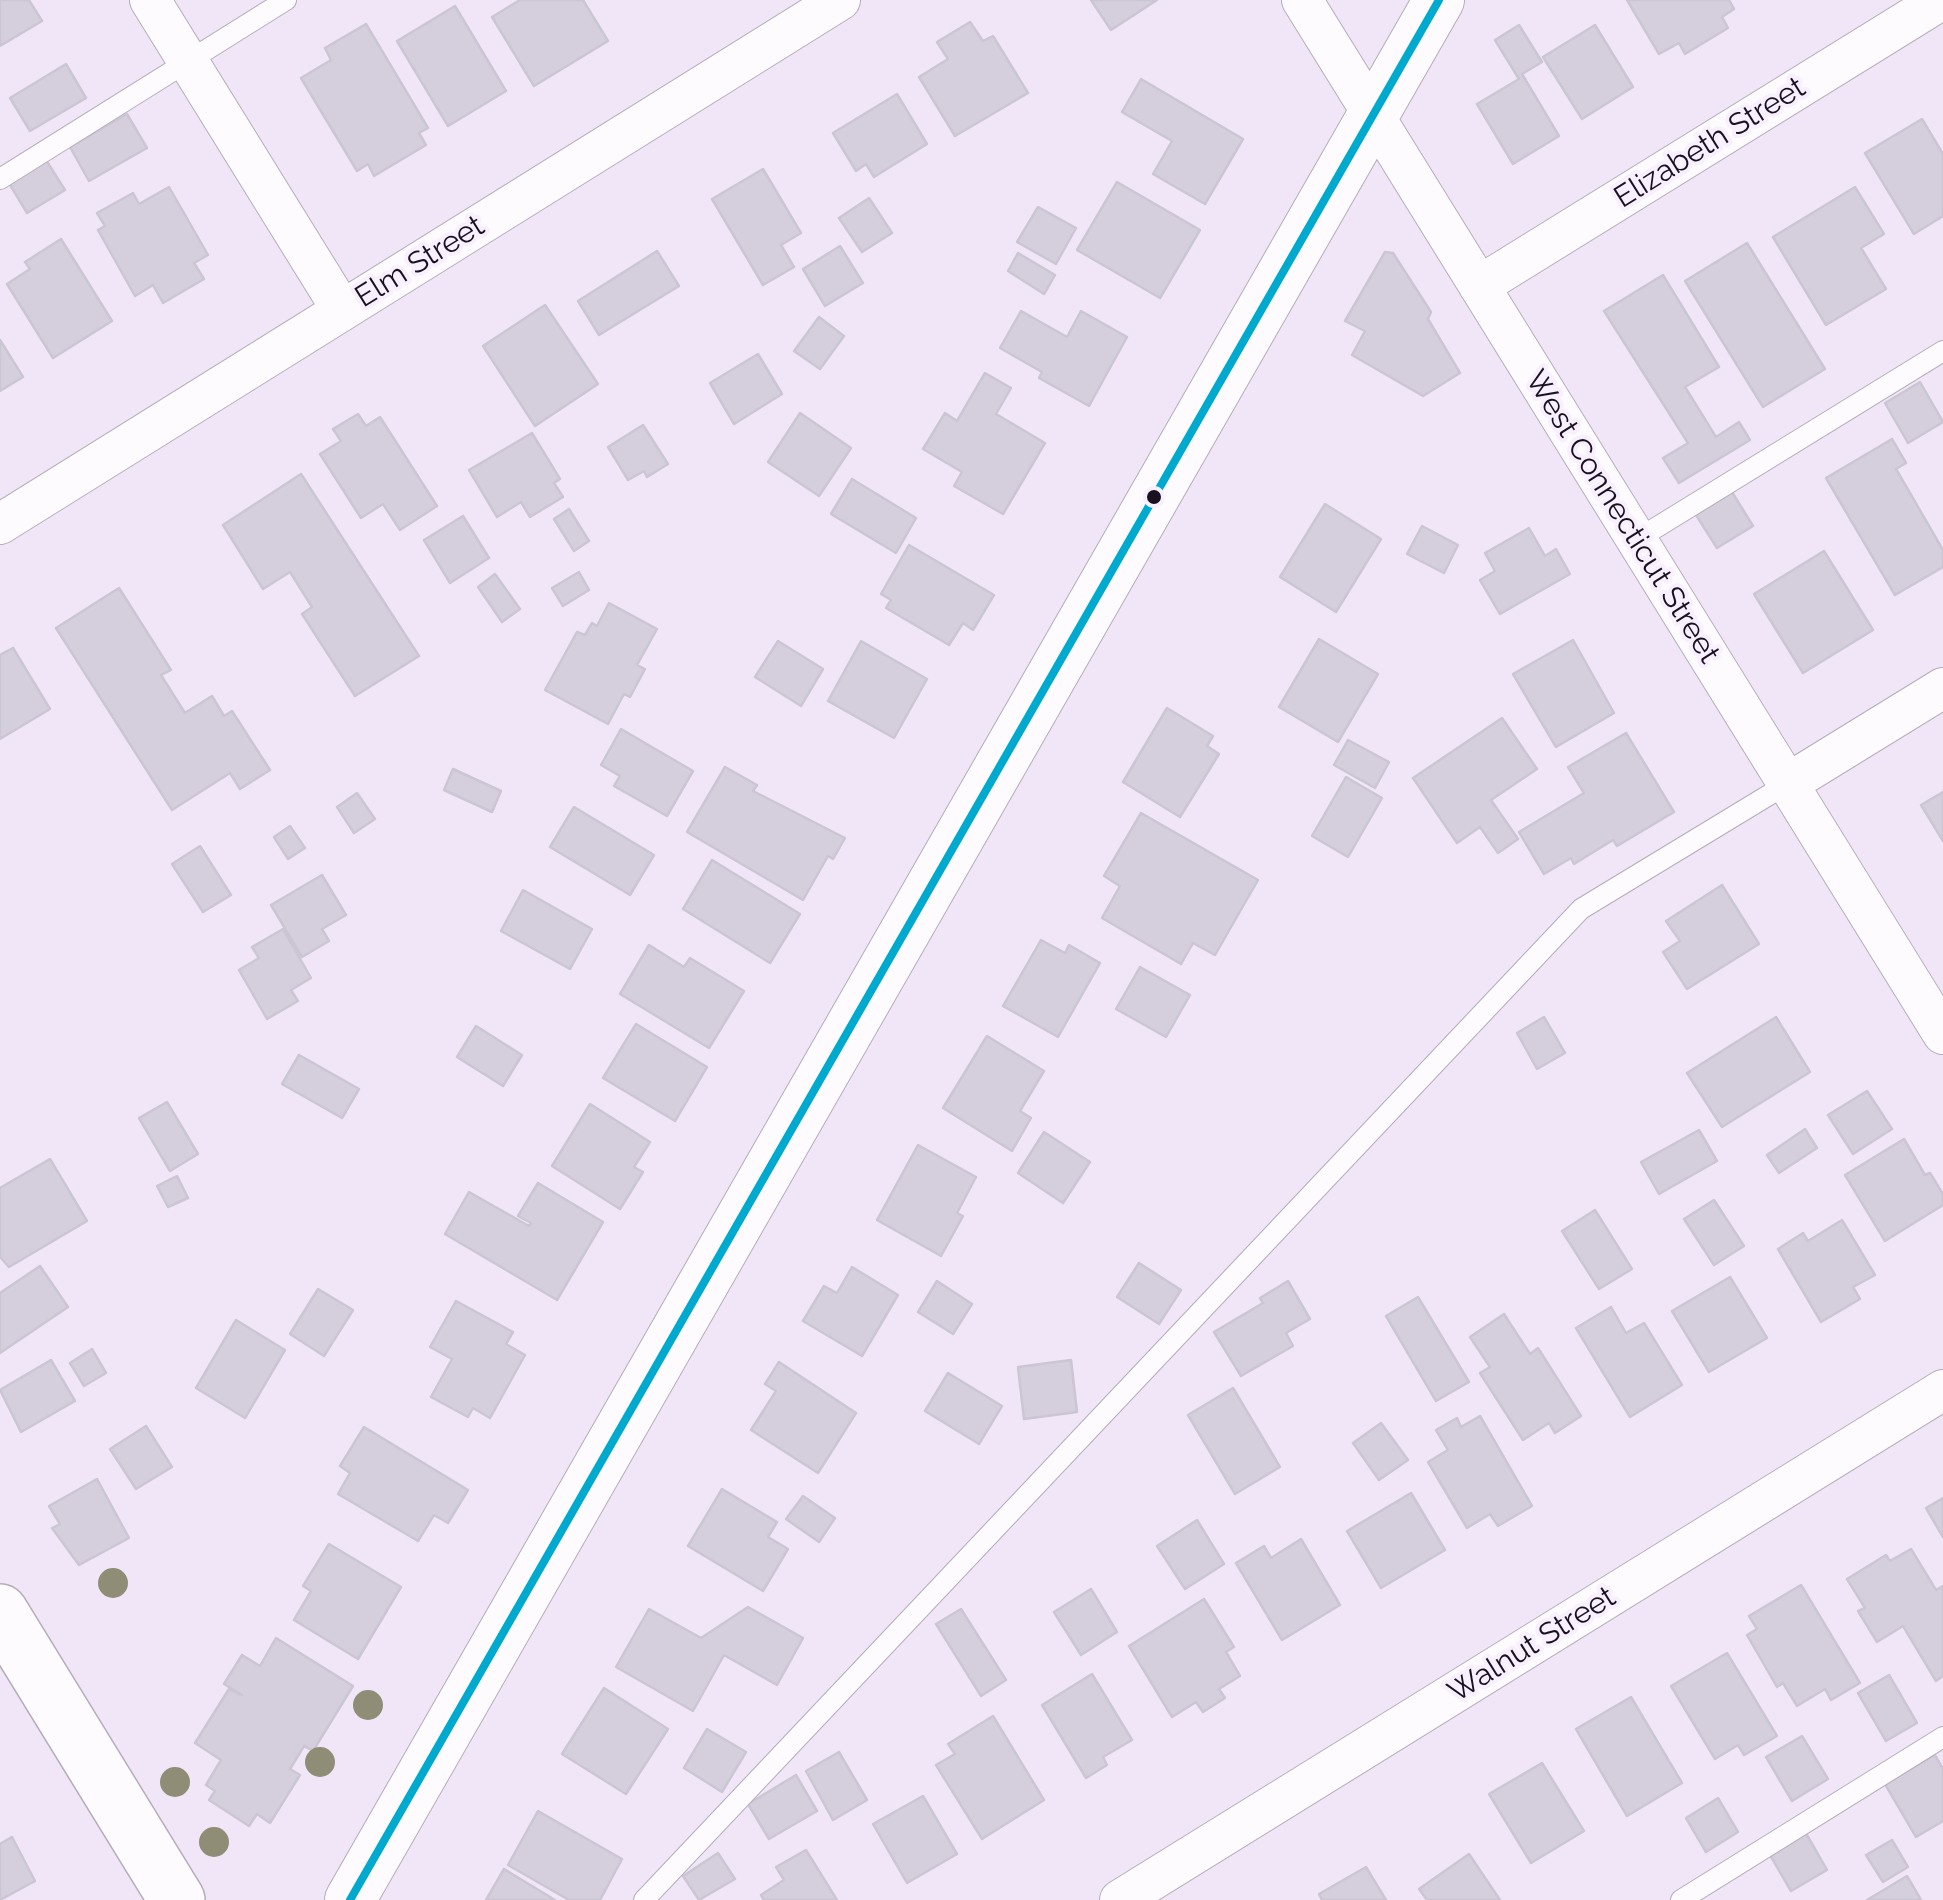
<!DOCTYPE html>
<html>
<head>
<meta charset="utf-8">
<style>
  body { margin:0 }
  canvas { display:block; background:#f0e6f7 }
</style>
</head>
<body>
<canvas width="1943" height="1900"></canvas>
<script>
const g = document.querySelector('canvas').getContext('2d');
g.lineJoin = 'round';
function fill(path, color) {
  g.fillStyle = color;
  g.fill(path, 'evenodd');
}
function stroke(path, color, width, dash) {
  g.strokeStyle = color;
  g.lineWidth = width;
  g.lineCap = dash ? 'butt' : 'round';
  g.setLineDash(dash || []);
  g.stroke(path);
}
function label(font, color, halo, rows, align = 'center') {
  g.font = font + ' Raleway,sans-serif';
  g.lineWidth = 8;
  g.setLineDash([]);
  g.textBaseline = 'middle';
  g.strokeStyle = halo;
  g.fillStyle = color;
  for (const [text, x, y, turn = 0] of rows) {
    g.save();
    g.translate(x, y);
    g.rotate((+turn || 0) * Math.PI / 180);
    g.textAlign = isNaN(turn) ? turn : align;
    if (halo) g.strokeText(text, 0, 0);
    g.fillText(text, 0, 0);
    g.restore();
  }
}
const building = new Path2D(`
  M0,0H29L42,21L0,46Z
  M520,0H583L608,41L534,86L492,17Z
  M1091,0H1157L1111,30Z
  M1627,0H1729L1734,9L1722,17L1728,28L1685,54L1679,43L1659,54Z
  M455,6L506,91L448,126L397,41Z
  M970,22L983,41L993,36L1028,93L955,136L919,77L948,59L937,42Z
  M366,24L428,128L419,133L426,145L374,176L368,164L357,171L301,78L331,60L325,48Z
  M1519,25L1542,62L1522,74L1559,136L1513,164L1477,104L1519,79L1495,40Z
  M1595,25L1633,87L1582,119L1543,57Z
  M66,64L86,98L30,131L10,98Z
  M1141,79L1243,139L1205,204L1153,174L1172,141L1122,112Z
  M897,94L927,144L874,177L866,164L856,171L833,133Z
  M127,114L147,148L89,181L70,147Z
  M1922,119L1943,154V216L1914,234L1865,153Z
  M46,160L65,190L27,213L9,183Z
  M763,169L801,233L781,245L794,267L763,285L712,199Z
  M1117,182L1200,230L1160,298L1077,250Z
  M169,187L208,255L194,263L204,279L163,303L153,285L135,296L98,230L105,226L97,213L133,193L139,204Z
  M1855,187L1884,234L1861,248L1886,289L1826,325L1773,237Z
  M869,198L892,233L862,252L839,218Z
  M1038,207L1076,228L1056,264L1017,242Z
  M61,239L112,321L53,358L7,284L30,269L25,262Z
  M1747,243L1825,369L1763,407L1685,281Z
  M840,246L863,283L825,306L803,269Z
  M657,251L679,286L599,335L578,301Z
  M1385,252L1393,253L1431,312L1428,319L1460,373L1423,396L1352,355L1365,331L1345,321Z
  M1018,253L1055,275L1044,294L1008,271Z
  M1663,275L1719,367L1685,387L1716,437L1739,422L1750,440L1679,483L1663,458L1688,443L1604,311Z
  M545,305L598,384L535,426L483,346Z
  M1021,311L1067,337L1081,311L1127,337L1089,406L1039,378L1042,372L1000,348Z
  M819,317L844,336L820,369L794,351Z
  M0,340L23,377L0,391Z
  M758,354L782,394L734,424L710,383Z
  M985,373L1011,388L996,414L1045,443L1003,514L954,486L962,472L923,449L945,413L957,421Z
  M1920,382L1943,422L1908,443L1885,403Z
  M800,413L851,448L819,496L768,462Z
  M358,414L366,426L380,417L437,506L400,530L383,504L361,518L320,454L341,441L333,429Z
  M643,425L668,464L647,477L644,471L628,480L608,447Z
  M532,433L560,479L554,483L563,497L530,517L521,502L497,517L469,470Z
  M1892,439L1906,463L1896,469L1943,550V567L1895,595L1826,478Z
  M301,474L419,656L355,696L302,614L312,607L290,572L263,589L223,525Z
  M852,479L916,518L896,553L831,514Z
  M1732,492L1753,526L1717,548L1696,515Z
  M1325,504L1381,539L1336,612L1280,577Z
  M569,509L589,541L574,551L554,519Z
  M463,516L489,558L450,583L424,540Z
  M1422,526L1458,545L1444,573L1407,554Z
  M1529,528L1545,556L1556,549L1570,574L1500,614L1480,580L1495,571L1485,553Z
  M909,545L994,595L973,630L963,623L949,645L886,608L891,600L881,594Z
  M1824,551L1873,630L1803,673L1754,594Z
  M579,572L589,590L563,606L552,588Z
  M495,574L520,609L502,622L478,587Z
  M119,588L171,670L161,675L185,713L212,696L224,716L232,711L270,770L240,789L230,773L172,810L56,628Z
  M609,603L657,629L637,665L645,669L630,697L624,694L608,724L545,690L577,632L585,635L592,623L597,626Z
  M1319,639L1378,674L1338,742L1279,707Z
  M1573,640L1614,713L1556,747L1513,674Z
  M778,641L823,669L801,706L755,677Z
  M861,641L927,679L894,738L828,701Z
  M13,648L50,709L0,739V655Z
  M1167,708L1213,736L1207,746L1219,754L1180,817L1123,782Z
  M1502,718L1537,769L1491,800L1518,839L1498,853L1480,827L1457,843L1413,778Z
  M621,729L693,771L667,816L614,786L620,776L601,765Z
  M1626,733L1674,812L1617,846L1613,840L1574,864L1571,858L1544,874L1519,832L1584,793L1568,767Z
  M1348,740L1389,762L1375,788L1334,765Z
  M725,767L757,785L753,791L845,838L833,859L828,856L803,900L687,832Z
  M453,769L501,791L492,812L444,790Z
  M1346,777L1382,798L1348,857L1312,836Z
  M1943,792V841L1921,805Z
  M357,793L375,819L354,833L337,807Z
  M574,807L654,855L630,895L550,847Z
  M1141,813L1258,880L1215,955L1193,943L1181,964L1102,918L1120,886L1104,876Z
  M290,826L305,848L288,859L274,837Z
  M200,846L231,895L203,912L172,864Z
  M712,860L800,914L770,963L683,909Z
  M322,875L346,915L322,929L329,941L302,957L271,905Z
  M1722,885L1759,944L1687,989L1663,952L1680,941L1666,921Z
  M523,890L592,929L570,969L501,931Z
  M283,929L311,978L291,990L298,1001L267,1019L239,970L259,958L252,947Z
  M1041,940L1065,953L1069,945L1100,963L1058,1037L1003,1006Z
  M649,945L684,967L690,958L744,991L709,1048L620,994Z
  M1140,967L1190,995L1166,1037L1116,1009Z
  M1544,1017L1565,1053L1537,1069L1517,1033Z
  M1776,1017L1810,1072L1722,1127L1687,1073Z
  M636,1024L707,1067L675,1121L603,1078Z
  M476,1026L522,1055L503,1086L457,1057Z
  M987,1036L1044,1071L1020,1111L1031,1118L1012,1151L943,1108Z
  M299,1055L359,1089L342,1118L282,1084Z
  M1867,1091L1892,1129L1853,1154L1828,1115Z
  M167,1102L198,1154L170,1171L139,1118Z
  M590,1104L650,1142L634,1167L643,1172L620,1209L552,1166Z
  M1805,1129L1817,1148L1779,1173L1767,1155Z
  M1699,1130L1717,1161L1659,1194L1641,1162Z
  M1044,1132L1090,1162L1063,1203L1018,1173Z
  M1904,1139L1925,1175L1930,1173L1943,1194V1205L1885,1241L1845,1175Z
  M918,1145L976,1177L957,1213L963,1216L941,1256L877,1220Z
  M50,1159L87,1221L9,1267L0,1257V1188Z
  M177,1176L188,1198L168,1207L157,1186Z
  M538,1183L603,1222L557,1300L445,1234L469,1192L529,1226L531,1223L518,1216Z
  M1714,1200L1744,1246L1714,1265L1684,1219Z
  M1595,1210L1632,1269L1599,1289L1562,1231Z
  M1842,1220L1875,1275L1853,1287L1860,1299L1821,1322L1778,1249L1803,1233L1808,1241Z
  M1139,1263L1181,1290L1159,1324L1117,1297Z
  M40,1266L68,1307L0,1353V1293Z
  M852,1267L898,1295L862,1356L803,1321L824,1286L837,1293Z
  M1730,1277L1767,1338L1709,1372L1672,1311Z
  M937,1281L972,1304L953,1334L918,1312Z
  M1288,1281L1310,1319L1286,1333L1293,1346L1241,1376L1214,1332L1263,1303L1260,1298Z
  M318,1289L353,1310L324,1356L290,1334Z
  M1418,1297L1469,1382L1436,1401L1386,1316Z
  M456,1301L513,1332L506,1344L525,1355L490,1418L473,1408L468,1417L431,1397L452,1359L430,1347Z
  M1611,1307L1626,1333L1644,1323L1682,1385L1630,1417L1576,1328Z
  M1504,1314L1530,1354L1538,1348L1581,1416L1555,1433L1549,1423L1523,1440L1480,1373L1490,1367L1470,1337Z
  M236,1320L285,1350L245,1418L196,1388Z
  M92,1349L106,1373L84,1386L70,1363Z
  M51,1360L75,1401L21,1432L0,1390Z
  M1071,1360L1077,1412L1024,1419L1018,1367Z
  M779,1362L856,1413L818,1473L751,1430L776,1391L765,1384Z
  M948,1373L1002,1406L979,1444L925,1411Z
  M1233,1388L1280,1467L1235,1494L1188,1415Z
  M1480,1416L1532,1506L1498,1526L1490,1514L1467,1528L1428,1462L1448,1450L1436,1430L1457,1418L1461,1427Z
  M1381,1423L1408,1460L1379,1480L1353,1443Z
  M146,1426L172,1467L136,1489L110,1449Z
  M364,1427L468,1490L448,1523L434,1515L418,1541L338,1494L350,1473L340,1466Z
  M97,1479L129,1538L79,1565L52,1528L60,1524L49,1506Z
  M722,1489L777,1522L768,1537L788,1549L763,1591L688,1546Z
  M1411,1493L1445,1550L1381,1588L1347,1531Z
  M803,1496L835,1518L819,1542L786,1519Z
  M1943,1498V1537L1926,1508Z
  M1197,1520L1224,1564L1185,1589L1157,1546Z
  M1301,1539L1340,1605L1282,1640L1236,1563L1264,1546L1271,1558Z
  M329,1544L401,1587L358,1659L294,1620L311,1591L303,1586Z
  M1911,1549L1936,1590L1943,1586V1676L1936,1681L1903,1626L1877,1642L1858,1611L1865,1608L1847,1579L1886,1555L1890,1561Z
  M1801,1585L1860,1683L1831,1700L1825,1689L1797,1706L1783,1683L1777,1687L1747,1635L1757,1629L1749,1616Z
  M1091,1589L1117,1632L1081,1655L1054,1612Z
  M1204,1599L1234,1647L1226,1652L1240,1676L1219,1689L1225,1698L1203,1712L1196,1702L1172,1717L1129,1646Z
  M748,1607L803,1638L777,1685L724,1655L693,1711L616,1667L649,1609L701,1638Z
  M961,1609L1006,1680L981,1696L936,1624Z
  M276,1638L353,1686L313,1751L304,1746L290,1769L300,1775L270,1823L257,1814L249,1826L209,1800L215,1791L206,1785L221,1760L195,1743L229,1689L242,1695L224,1684L242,1655L260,1666Z
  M1727,1653L1777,1736L1744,1755L1738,1745L1715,1759L1671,1686Z
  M1092,1674L1132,1740L1103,1757L1107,1765L1086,1778L1042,1705Z
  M1889,1675L1917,1723L1886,1741L1858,1693Z
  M604,1688L668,1729L626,1794L562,1754Z
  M1631,1697L1682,1783L1627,1816L1576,1729Z
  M993,1716L1044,1800L982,1839L936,1765L955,1754L948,1744Z
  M707,1729L746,1752L722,1792L684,1768Z
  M1802,1736L1828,1779L1792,1801L1766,1757Z
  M839,1752L867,1800L833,1820L806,1771Z
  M1935,1755L1943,1769V1821L1916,1837L1885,1784Z
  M1542,1763L1584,1831L1531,1863L1489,1794Z
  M796,1775L817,1811L769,1839L748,1804Z
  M923,1796L957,1854L907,1883L873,1824Z
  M1718,1798L1738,1832L1706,1852L1686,1818Z
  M538,1811L622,1859L600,1900H569L508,1865Z
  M1806,1833L1827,1870L1791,1891L1770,1855Z
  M12,1837L35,1881L0,1900V1844Z
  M1892,1840L1908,1867L1883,1882L1866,1855Z
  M806,1850L837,1900H764L761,1895L784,1880L776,1867Z
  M718,1853L735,1879L699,1900L683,1876Z
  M1469,1854L1500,1900H1427L1419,1889Z
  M1366,1867L1386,1900H1322L1319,1894Z
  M504,1869L555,1900H486Z
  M1907,1876L1921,1900H1867Z`);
const service = new Path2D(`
  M0,179L286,0
  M1636,540L1943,351
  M644,1900L1581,909L1787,784
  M1681,1900L1943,1737`);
const minor = new Path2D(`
  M150,0L342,310
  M1302,0L1943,1034
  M1479,286L1941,0
  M0,524L840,0
  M1787,784L1943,688
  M1120,1900L1943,1390`);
const tertiary = new Path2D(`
  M350,1900L1439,0`);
const secondary = new Path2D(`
  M0,1612L177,1900`);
const bus1 = new Path2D(`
  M350,1900L1439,0`);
const trees = [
  [113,1583],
  [368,1705],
  [320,1762],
  [175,1782],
  [214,1842]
];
const markers = [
  [1154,497,9,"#19121e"]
];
const streetNames = [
  ["Elizabeth Street",1710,143,-32],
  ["Elm Street",420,262,-32],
  ["West Connecticut Street",1622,517,58],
  ["Walnut Street",1532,1645,-32]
];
fill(building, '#d5cfdd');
stroke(building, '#ccc5d3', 2.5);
stroke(service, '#b5adba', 22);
stroke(minor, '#b5adba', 42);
stroke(tertiary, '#b5adba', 52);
stroke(secondary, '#b5adba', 58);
stroke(service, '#fdfbfe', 20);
stroke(minor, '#fdfbfe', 40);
stroke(tertiary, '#fdfbfe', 50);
stroke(secondary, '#fdfbfe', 55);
stroke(bus1, '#00a9ce', 8);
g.fillStyle = '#8f8d76';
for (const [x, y] of trees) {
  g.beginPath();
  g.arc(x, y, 15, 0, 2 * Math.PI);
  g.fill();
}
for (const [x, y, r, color] of markers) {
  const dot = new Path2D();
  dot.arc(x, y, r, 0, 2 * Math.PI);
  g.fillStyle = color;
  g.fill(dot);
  stroke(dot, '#f8f0fe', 4);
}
label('30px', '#19121e', '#f8f0fe', streetNames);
</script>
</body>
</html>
